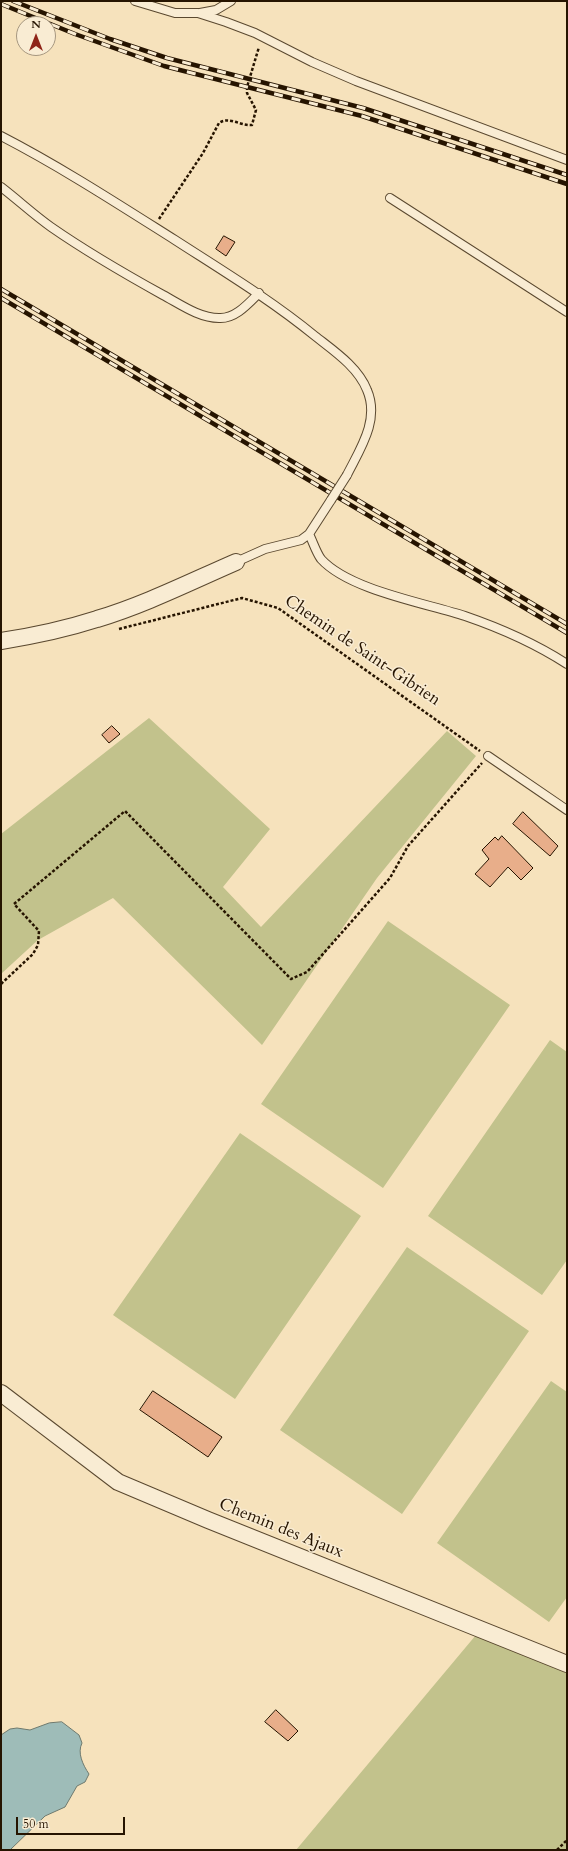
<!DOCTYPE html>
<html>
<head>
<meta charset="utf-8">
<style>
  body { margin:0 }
  #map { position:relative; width:568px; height:1851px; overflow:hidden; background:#f6e2bc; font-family:Cardo,serif }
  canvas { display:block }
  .frame { position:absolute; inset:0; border:2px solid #261400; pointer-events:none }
  .north { position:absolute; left:16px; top:16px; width:40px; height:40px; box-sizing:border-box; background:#f9ecd3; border:1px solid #a5967f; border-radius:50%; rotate:0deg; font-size:11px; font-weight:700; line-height:16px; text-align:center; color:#261400 }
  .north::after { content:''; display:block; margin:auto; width:14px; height:18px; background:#8f2418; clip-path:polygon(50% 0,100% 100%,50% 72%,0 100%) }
  .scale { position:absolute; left:16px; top:1817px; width:109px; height:18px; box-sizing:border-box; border:2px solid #261400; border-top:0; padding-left:5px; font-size:12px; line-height:14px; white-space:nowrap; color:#261400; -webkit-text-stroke:3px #f9ecd3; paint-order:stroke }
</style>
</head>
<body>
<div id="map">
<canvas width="568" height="1851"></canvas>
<div class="frame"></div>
<div class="north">N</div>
<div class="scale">50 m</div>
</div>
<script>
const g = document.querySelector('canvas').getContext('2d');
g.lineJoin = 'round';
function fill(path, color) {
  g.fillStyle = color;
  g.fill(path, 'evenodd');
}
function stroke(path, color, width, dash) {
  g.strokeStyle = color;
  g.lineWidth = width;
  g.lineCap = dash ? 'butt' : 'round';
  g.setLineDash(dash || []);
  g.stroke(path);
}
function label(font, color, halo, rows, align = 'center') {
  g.font = font + ' Cardo,serif';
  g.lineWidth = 3;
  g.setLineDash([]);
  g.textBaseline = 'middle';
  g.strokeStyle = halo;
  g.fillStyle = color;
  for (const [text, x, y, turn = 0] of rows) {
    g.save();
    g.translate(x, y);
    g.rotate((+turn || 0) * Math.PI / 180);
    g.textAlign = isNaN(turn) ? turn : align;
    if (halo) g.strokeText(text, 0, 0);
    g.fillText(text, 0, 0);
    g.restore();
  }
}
const green = new Path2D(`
  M149,718L270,829L223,887L261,927L447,731L476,756L377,878L262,1045L113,898L38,940L1,974V834Z
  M388,921L510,1005L383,1188L261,1104Z
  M550,1040L567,1052V1260L542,1295L428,1216Z
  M240,1133L361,1216L235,1399L113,1315Z
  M407,1247L529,1331L402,1514L280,1430Z
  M551,1381L567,1392V1597L549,1622L437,1543Z
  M481,1629L567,1664V1850H296Z`);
const water = new Path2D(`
  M62,1722L79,1735L82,1743C77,1753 83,1765 89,1774L85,1782L77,1786L65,1807L45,1816L10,1850H1V1735L10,1729L17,1728L30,1730L49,1723Z`);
const building = new Path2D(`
  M224,236L235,242L226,256L216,249Z
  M112,726L120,734L109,743L102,735Z
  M523,812L558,846L550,856L513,824Z
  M502,836L533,868L521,880L508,867L490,887L475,874L489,859L482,850L495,837L498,840Z
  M153,1391L222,1437L208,1457L140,1410Z
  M276,1710L298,1731L288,1741L265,1722Z`);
const path = new Path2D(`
  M159,219L203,153L219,123C228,116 241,126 252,125L256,110L247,93V87L259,47
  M119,629L242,598L278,608L480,751
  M1,984L33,954L38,945L39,931L14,904L125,811L291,979L307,972L390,878L408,846L482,763
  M557,1850L567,1840`);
const service = new Path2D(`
  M135,1L175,13H198L226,22L255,33L312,62L356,81L567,160
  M200,13L216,10L231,1
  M1,136C61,167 118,204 175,240C223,271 271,300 315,336C334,351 358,367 367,390C380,420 360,449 347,475
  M1,187C18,200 34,215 51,227C87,252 125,274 163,295C180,304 199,318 219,318C235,319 248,304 259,293
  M390,198L567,312
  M331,500L309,534C313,542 316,552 321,559C349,590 425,603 465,616C500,628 536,644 567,664
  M236,562L265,549L301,540L309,534
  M488,756L567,810`);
const minor = new Path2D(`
  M1,641C33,636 66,629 97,619C144,605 190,582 236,562
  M1,1393L118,1482L208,1520L567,1664`);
const rail = new Path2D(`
  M13,1L110,39L167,58L363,108L567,175
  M1,4L75,34L164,66L362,116L567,184
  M1,289L567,624
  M1,298L567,633`);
const serviceBridge = new Path2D(`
  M331,500L347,475`);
const streetNames = [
  ["Chemin de Saint-Gibrien",362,651,34],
  ["Chemin des Ajaux",281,1529,22]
];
fill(green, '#c2c28c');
fill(water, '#9ebcb8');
stroke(water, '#6e796e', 1);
fill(building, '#e8ae8a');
stroke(building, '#261400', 1);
stroke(service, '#5a482f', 10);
stroke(minor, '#5a482f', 18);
stroke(path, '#261400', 2.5, [3, 2]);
stroke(service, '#f9ecd3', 8);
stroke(minor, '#f9ecd3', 16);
stroke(rail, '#261400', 4.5);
stroke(rail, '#f9ecd3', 3, [9]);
stroke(serviceBridge, '#5a482f', 10, []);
stroke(serviceBridge, '#f9ecd3', 8);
label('17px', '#261400', '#f9ecd3', streetNames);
</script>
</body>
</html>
